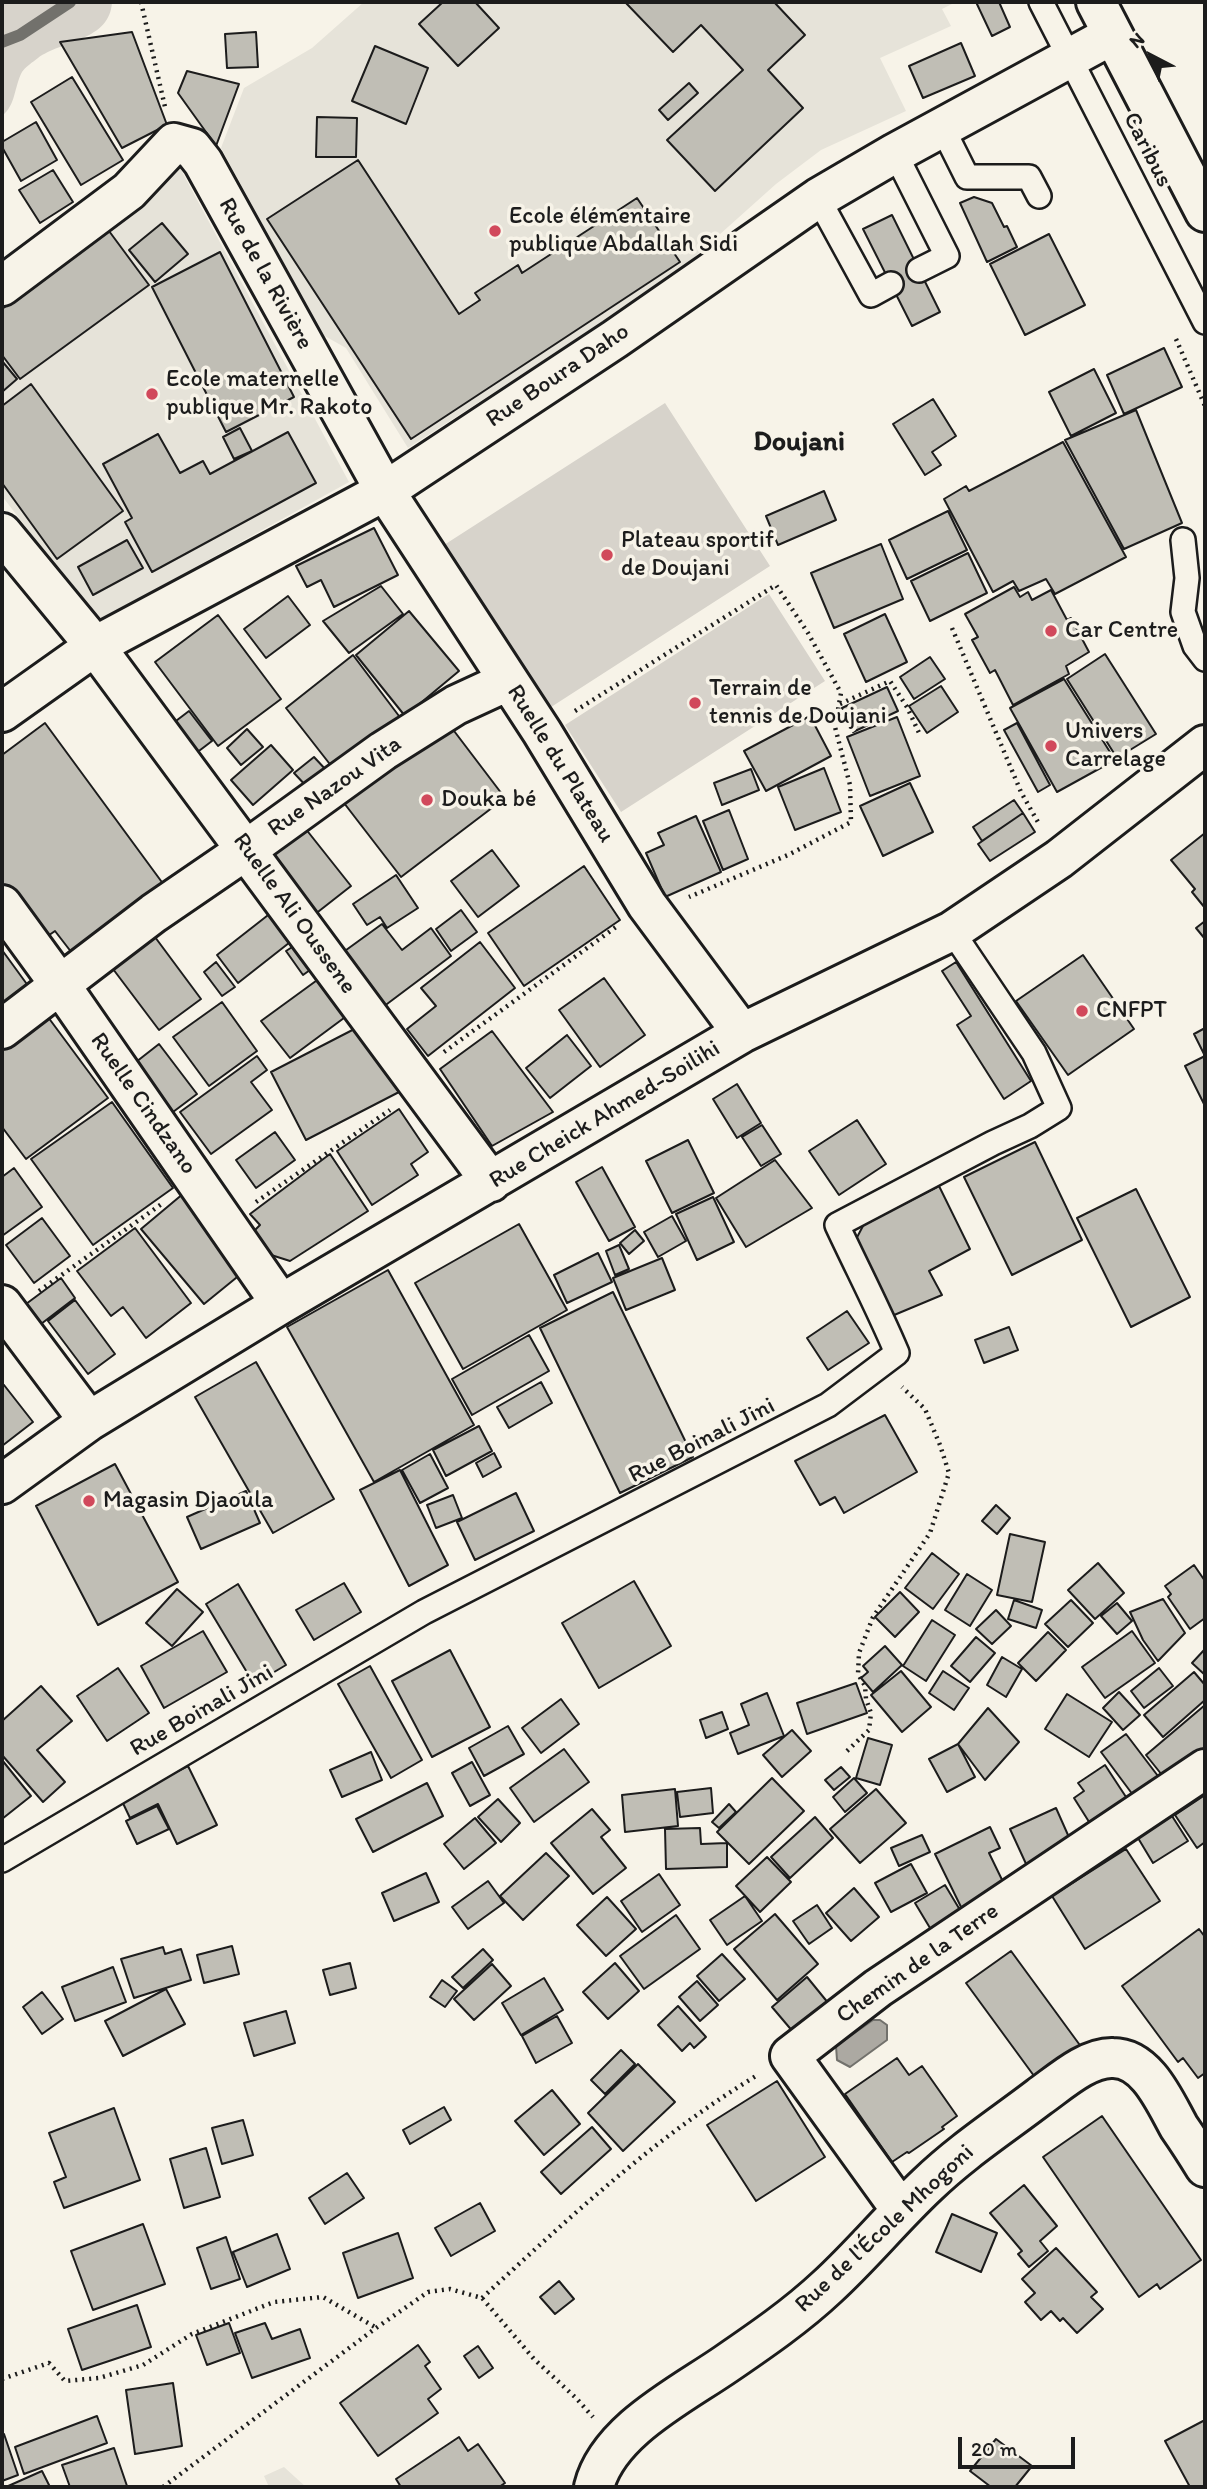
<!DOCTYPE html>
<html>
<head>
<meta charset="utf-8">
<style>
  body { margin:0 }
  #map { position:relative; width:1207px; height:2489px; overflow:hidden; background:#f7f3e8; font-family:Itim,sans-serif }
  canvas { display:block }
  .frame { position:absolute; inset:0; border:4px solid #1c1c1c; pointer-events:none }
  .north { position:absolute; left:1116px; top:21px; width:70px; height:70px; -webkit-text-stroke:5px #f7f3e8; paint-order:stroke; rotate:318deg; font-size:19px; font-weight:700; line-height:28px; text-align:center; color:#1c1c1c }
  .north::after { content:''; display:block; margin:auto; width:24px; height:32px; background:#1c1c1c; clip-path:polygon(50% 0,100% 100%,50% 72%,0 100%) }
  .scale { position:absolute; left:958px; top:2437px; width:117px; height:32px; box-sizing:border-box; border:4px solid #1c1c1c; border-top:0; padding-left:9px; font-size:21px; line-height:24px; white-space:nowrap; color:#1c1c1c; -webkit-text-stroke:5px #f7f3e8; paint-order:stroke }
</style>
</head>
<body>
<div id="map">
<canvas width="1207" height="2489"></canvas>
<div class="frame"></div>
<div class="north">N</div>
<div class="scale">20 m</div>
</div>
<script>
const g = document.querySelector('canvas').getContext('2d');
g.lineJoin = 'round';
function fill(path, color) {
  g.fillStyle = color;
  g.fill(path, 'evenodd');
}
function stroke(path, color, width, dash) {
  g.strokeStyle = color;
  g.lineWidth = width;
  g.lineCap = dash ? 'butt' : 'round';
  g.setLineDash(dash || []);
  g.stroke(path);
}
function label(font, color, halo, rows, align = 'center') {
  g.font = font + ' Itim,sans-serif';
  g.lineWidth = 7;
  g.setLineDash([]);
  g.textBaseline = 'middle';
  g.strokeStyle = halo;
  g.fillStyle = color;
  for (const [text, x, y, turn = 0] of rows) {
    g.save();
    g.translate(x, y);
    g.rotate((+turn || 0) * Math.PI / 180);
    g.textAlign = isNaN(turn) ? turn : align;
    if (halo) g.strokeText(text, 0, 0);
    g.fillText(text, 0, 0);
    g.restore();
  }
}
const built = new Path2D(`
  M364,2H956L942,9L951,26L880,58L906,111L821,150L776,184L671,278L408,448L346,348L323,335L221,148L244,88L312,48Z
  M180,168L349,482L98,621L2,496V306Z
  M284,2467L306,2487H269L264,2476Z`);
const green = new Path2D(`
  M2,2H112C110,41 62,40 38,58C33,62 25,67 22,72C14,87 16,105 2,116Z
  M665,403L770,566L548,709L444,545Z
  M769,594L825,681L621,812L565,725Z`);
const water = new Path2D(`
  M873,2020H880L887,2025V2040L850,2067L837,2060L836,2046Z`);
const stream = new Path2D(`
  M2,42L20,35L70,2`);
const building = new Path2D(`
  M443,2H475L499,28L458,66L419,24Z
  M625,2H774L805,35L768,70L803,108L715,191L667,140L743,70L701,25L673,52Z
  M976,2H999L1010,27L992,36Z
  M132,32L167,125L122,148L60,42Z
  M256,32L258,67L227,68L225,34Z
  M961,43L975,76L923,98L909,66Z
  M375,46L428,68L406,124L352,101Z
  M187,71L239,84L216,146L178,93Z
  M72,77L123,160L81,185L31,102Z
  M689,83L698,93L668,120L659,110Z
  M317,117L357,118L356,157H316Z
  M36,122L57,160L21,181L2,147V142Z
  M358,160L459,314L480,300L475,293L518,265L522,273L637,198L680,262L411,439L267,219Z
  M53,170L73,202L40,223L19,190Z
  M974,197L992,203L1004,227L1007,226L1017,247L987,262L960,203Z
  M892,215L940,312L912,326L863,229Z
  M162,223L188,254L155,282L129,250Z
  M109,231L149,285L20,379L2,355V309Z
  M1049,234L1085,305L1025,335L990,264Z
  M220,252L294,397L226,432L152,287Z
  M1164,348L1182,387L1124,414L1107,375Z
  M2,361L17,379L2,392Z
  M1094,369L1116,413L1071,436L1049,392Z
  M31,384L123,511L57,559L2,483V406Z
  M933,399L956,436L932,452L941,465L925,475L893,424Z
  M1136,410L1182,523L1124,549L1065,440Z
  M240,428L252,451L234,459L223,437Z
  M288,432L316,483L152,572L125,522L132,518L103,464L158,434L180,473L203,461L210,474Z
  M1063,442L1126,557L1055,594L1046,579L1019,591L1013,581L993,592L944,499L966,486L969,491Z
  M824,491L836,520L778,545L766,516Z
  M948,511L967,550L907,579L889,540Z
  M374,528L398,575L334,607L321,580L307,587L296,566Z
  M127,540L143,568L93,595L78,567Z
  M881,544L903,599L834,628L811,573Z
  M968,553L987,593L930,621L911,581Z
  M381,586L403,614L349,653L323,621Z
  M1014,587L1020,597L1028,592L1032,600L1051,590L1067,620L1071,618L1089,652L1066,666L1069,674L1013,705L995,670L990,673L972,640L978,637L965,614Z
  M288,596L310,625L266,658L244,629Z
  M409,611L459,671L405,716L356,655Z
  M885,614L907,662L866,682L844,634Z
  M218,615L281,699L218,746L155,662Z
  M1105,654L1156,734L1117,758L1067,679Z
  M353,655L402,720L336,772L286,708Z
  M930,657L945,679L914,699L900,677Z
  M1064,679L1115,760L1057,792L1010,708Z
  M941,686L958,712L927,733L909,706Z
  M887,687L898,711L853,732L842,708Z
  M189,711L212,741L191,757L168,727Z
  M810,716L831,756L766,791L744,751Z
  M897,717L920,776L870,796L847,737Z
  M45,723L164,885L72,953L55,931L42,940L2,884V755Z
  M448,723L505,798L401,877L344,803Z
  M1017,723L1050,785L1038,792L1004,730Z
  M247,729L263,747L241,765L227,748Z
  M271,745L293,770L253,805L231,780Z
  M314,757L327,771L308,788L294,773Z
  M824,768L841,812L795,830L778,787Z
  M751,769L759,790L722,805L714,783Z
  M910,783L933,832L883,856L860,806Z
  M1014,800L1023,813L982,841L973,827Z
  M729,810L748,859L723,870L703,821Z
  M1023,813L1035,832L990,861L978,844Z
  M696,816L721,872L665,897L646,853L664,845L658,833Z
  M305,828L351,886L314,915L268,857Z
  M1205,833V908L1192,892L1195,889L1171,860Z
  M492,850L519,886L478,917L451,881Z
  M584,866L620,920L524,986L488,933Z
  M396,875L418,908L387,928L380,917L367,925L353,904Z
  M461,910L477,932L451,951L436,929Z
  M272,912L294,939L238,983L217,955Z
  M1205,921V939L1196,928Z
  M382,924L402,950L431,928L451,956L383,1007L342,953Z
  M152,933L201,999L159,1030L110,965Z
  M300,942L317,965L303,975L286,951Z
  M480,942L515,988L428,1056L407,1029L436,1006L421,988Z
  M2,950L29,987L2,1007Z
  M1083,955L1134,1029L1068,1075L1016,1001Z
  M216,962L235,987L222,996L204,972Z
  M956,962L1031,1081L1004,1099L957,1025L971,1016L942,971Z
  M320,978L348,1015L290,1058L261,1021Z
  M604,978L645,1035L600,1067L559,1010Z
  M222,1002L257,1051L209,1086L173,1037Z
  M45,1013L108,1098L26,1159L2,1127V1045Z
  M366,1023L401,1091L306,1140L271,1072Z
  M1205,1028V1056L1194,1034Z
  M492,1031L553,1112L492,1146L440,1069Z
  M567,1035L591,1066L550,1098L526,1068Z
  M159,1044L197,1094L173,1112L136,1062Z
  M257,1056L267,1070L251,1082L272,1110L211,1154L180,1112Z
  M1205,1056V1106L1185,1066Z
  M737,1084L761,1123L737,1138L713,1099Z
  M112,1102L173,1188L93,1245L31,1159Z
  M399,1109L428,1152L411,1164L418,1175L372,1205L337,1151Z
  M857,1120L886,1164L839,1195L809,1151Z
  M762,1125L781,1154L761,1166L742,1137Z
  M275,1132L295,1160L256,1188L236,1160Z
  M688,1140L714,1193L672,1213L646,1161Z
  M1035,1142L1082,1240L1012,1275L964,1177Z
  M330,1154L368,1211L290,1261L268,1254L252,1233L260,1225L250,1214Z
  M775,1160L812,1208L746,1247L716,1198Z
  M602,1167L635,1227L609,1241L576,1182Z
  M14,1168L42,1207L2,1236V1177Z
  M939,1186L970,1249L929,1271L942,1295L887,1318L853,1245L864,1224Z
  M1136,1189L1190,1297L1131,1327L1077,1218Z
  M184,1193L247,1269L204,1304L141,1229Z
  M713,1197L734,1242L697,1260L676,1214Z
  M672,1216L686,1241L658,1257L644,1232Z
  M42,1218L70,1256L34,1283L6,1245Z
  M519,1224L567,1310L463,1369L415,1283Z
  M135,1228L191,1303L146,1338L123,1307L111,1316L77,1271Z
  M635,1230L644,1241L629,1254L620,1243Z
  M619,1245L629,1269L615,1275L606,1251Z
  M598,1253L612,1282L567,1303L554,1275Z
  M662,1258L675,1290L626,1310L613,1278Z
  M388,1270L474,1425L374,1482L287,1327Z
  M61,1278L75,1298L41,1324L26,1304Z
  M613,1292L693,1457L620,1493L540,1328Z
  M75,1300L115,1354L88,1374L48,1321Z
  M847,1311L869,1343L828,1370L807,1338Z
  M1009,1327L1018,1350L984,1363L975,1340Z
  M529,1335L549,1371L472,1415L452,1379Z
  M256,1362L334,1499L273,1533L195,1397Z
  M541,1382L552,1403L509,1428L497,1407Z
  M4,1385L33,1422L2,1446V1387Z
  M885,1415L917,1472L844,1513L835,1497L820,1505L795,1461Z
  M479,1426L492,1451L446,1476L433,1450Z
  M494,1453L501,1467L483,1477L476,1463Z
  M430,1454L448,1488L420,1503L402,1470Z
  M115,1464L178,1582L98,1625L36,1506Z
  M400,1470L448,1565L409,1586L360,1490Z
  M246,1491L260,1523L201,1549L187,1517Z
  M516,1493L534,1531L475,1560L457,1522Z
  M453,1495L462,1518L436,1528L427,1505Z
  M996,1505L1010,1518L997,1534L982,1521Z
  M1010,1534L1045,1542L1032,1602L997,1595Z
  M932,1553L959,1574L933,1609L905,1588Z
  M1098,1563L1124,1593L1095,1619L1068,1590Z
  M1194,1565L1205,1581V1618L1190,1629L1168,1597L1171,1594L1165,1586Z
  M967,1574L992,1590L970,1626L945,1610Z
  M634,1581L671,1646L599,1688L562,1623Z
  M344,1583L361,1612L314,1640L296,1610Z
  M238,1584L286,1665L254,1684L206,1604Z
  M177,1589L203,1612L172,1646L146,1623Z
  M900,1592L919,1612L895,1637L875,1617Z
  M1163,1599L1185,1633L1158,1661L1143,1640L1130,1612Z
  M1014,1600L1042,1610L1036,1628L1008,1619Z
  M1071,1600L1093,1623L1068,1647L1045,1624Z
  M1117,1603L1132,1621L1117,1634L1101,1616Z
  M996,1610L1011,1626L992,1644L976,1629Z
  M932,1620L955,1635L926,1681L903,1666Z
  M203,1631L227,1672L164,1708L141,1666Z
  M1132,1631L1155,1663L1105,1698L1082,1667Z
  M1048,1632L1066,1650L1036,1681L1018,1663Z
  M976,1637L995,1653L970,1682L951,1666Z
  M885,1646L902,1665L873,1692L861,1678L868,1672L863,1666Z
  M1205,1649V1675L1192,1663Z
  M450,1650L490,1727L432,1757L392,1681Z
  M1002,1657L1022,1669L1006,1697L987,1685Z
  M370,1666L422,1760L391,1778L338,1684Z
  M118,1668L149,1713L107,1741L77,1696Z
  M1159,1668L1173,1686L1144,1708L1131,1691Z
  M901,1671L931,1707L902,1732L871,1695Z
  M943,1671L969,1688L954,1710L929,1693Z
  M1194,1672L1205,1685V1700L1163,1737L1144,1715Z
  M856,1683L867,1713L807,1734L797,1703Z
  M41,1686L72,1721L37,1750L65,1782L43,1802L2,1755V1721Z
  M1119,1692L1140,1715L1123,1730L1103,1708Z
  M767,1693L784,1736L738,1754L730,1733L749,1725L741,1704Z
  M1067,1694L1112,1722L1089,1757L1045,1729Z
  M561,1699L579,1724L541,1753L522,1728Z
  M1205,1705V1747L1166,1780L1146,1755Z
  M988,1708L1019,1742L985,1780L958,1744Z
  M722,1712L728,1729L706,1738L700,1720Z
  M508,1726L524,1754L484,1776L469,1748Z
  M792,1730L811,1751L782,1777L763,1755Z
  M1126,1734L1161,1780L1136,1799L1101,1752Z
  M868,1738L892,1745L880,1785L856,1778Z
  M958,1744L975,1777L947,1792L929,1759Z
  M564,1749L589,1782L534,1822L510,1788Z
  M371,1752L382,1780L342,1797L330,1770Z
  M2,1760L31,1796L2,1819Z
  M472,1762L490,1795L470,1806L452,1773Z
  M1105,1765L1128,1800L1091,1825L1074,1798L1084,1791L1078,1783Z
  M188,1766L217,1825L177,1844L158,1804L130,1818L121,1799Z
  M841,1767L850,1777L834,1790L825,1780Z
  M772,1778L804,1811L749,1864L717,1832Z
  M854,1778L867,1793L845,1812L833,1797Z
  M427,1783L443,1816L373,1852L356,1819Z
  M711,1788L713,1813L680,1817L677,1792Z
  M675,1789L678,1826L625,1832L622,1795Z
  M876,1789L906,1823L860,1863L830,1829Z
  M1205,1795V1842L1197,1848L1175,1815Z
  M498,1799L520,1823L501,1842L478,1817Z
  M729,1804L736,1812L719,1828L712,1822Z
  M157,1806L169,1829L137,1844L126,1821Z
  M1056,1808L1072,1844L1027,1866L1010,1829Z
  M592,1809L610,1830L601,1837L626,1868L593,1894L551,1843Z
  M1172,1816L1188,1841L1153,1863L1138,1838Z
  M815,1817L833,1838L790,1878L771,1857Z
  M475,1818L496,1843L464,1869L444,1844Z
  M990,1827L1000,1848L989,1853L1007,1890L963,1911L935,1854Z
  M700,1828L701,1844L727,1843V1867L666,1869L665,1829Z
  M922,1835L930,1852L899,1866L891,1848Z
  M1126,1849L1160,1901L1085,1949L1052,1896Z
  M546,1853L569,1876L523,1920L500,1896Z
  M767,1857L791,1882L760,1912L736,1886Z
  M911,1864L927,1893L891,1912L875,1883Z
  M426,1873L439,1902L394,1921L382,1893Z
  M659,1874L680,1905L642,1932L621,1901Z
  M488,1881L504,1903L468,1929L452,1907Z
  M945,1885L963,1915L933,1933L915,1903Z
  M854,1888L879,1917L851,1941L826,1913Z
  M745,1896L762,1921L727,1945L710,1920Z
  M607,1897L636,1929L606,1956L577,1925Z
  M817,1905L832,1928L809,1944L793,1921Z
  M775,1914L818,1964L777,2000L734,1949Z
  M676,1915L700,1949L644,1989L620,1956Z
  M1199,1929L1205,1937V2073L1198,2078L1183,2058L1178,2062L1122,1986Z
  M232,1946L239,1974L204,1983L197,1955Z
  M163,1947L165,1954L181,1949L191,1980L134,1998L121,1959Z
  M483,1949L493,1960L463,1988L452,1977Z
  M1011,1951L1082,2048L1037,2080L966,1983Z
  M722,1954L745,1979L719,2001L697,1976Z
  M350,1963L356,1988L330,1995L323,1970Z
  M615,1963L639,1991L608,2019L583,1992Z
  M492,1964L511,1986L474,2020L454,1999Z
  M113,1967L126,2002L75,2021L62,1987Z
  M807,1977L829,2004L794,2033L772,2007Z
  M544,1978L563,2010L521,2035L502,2003Z
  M442,1980L457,1991L445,2007L430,1997Z
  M697,1981L718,2005L700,2021L679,1997Z
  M166,1989L185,2024L123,2056L105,2021Z
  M42,1992L63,2019L42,2034L23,2007Z
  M678,2006L706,2037L694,2048L690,2043L682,2051L658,2025Z
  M286,2011L295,2043L254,2056L244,2023Z
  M557,2016L572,2043L536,2063L522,2036Z
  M621,2050L635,2064L605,2094L591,2080Z
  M897,2058L909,2075L922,2066L957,2116L942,2127L944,2129L909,2153L907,2152L892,2162L845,2094Z
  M638,2064L675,2102L623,2151L588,2113Z
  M777,2081L825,2157L756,2201L707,2125Z
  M552,2090L580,2124L544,2155L515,2121Z
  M444,2107L451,2120L410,2144L403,2130Z
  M114,2108L140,2180L64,2208L54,2182L66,2177L49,2133Z
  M1102,2116L1201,2260L1160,2289L1157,2284L1139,2297L1043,2157Z
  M243,2120L253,2155L222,2164L212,2128Z
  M592,2127L611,2149L561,2194L541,2172Z
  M206,2148L220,2197L184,2208L170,2159Z
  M347,2173L364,2198L325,2224L309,2198Z
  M1024,2185L1057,2226L1040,2241L1048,2251L1029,2267L1018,2254L1022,2251L990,2213Z
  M480,2203L495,2231L451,2256L435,2228Z
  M952,2214L997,2233L981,2272L936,2252Z
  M143,2224L165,2284L93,2310L71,2251Z
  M398,2233L413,2278L358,2298L343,2253Z
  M277,2234L290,2269L247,2287L233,2252Z
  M226,2237L240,2279L211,2289L197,2248Z
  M1056,2248L1097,2292L1091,2297L1103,2309L1077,2333L1063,2318L1060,2321L1051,2311L1041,2320L1025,2302L1035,2293L1022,2279Z
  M559,2281L574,2299L555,2314L540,2297Z
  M137,2305L151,2347L82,2370L68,2329Z
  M229,2323L240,2353L207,2365L196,2335Z
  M265,2323L272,2339L300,2329L310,2358L252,2378L235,2333Z
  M418,2345L430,2362L425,2366L441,2389L428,2399L438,2413L378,2456L340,2403Z
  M478,2346L493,2368L479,2378L464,2356Z
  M173,2383L182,2446L135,2454L126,2390Z
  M97,2416L107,2443L24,2474L15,2447Z
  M1205,2420V2487H1190L1165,2441Z
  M4,2434L18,2475L2,2481V2435Z
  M459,2437L468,2451L478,2444L505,2483L499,2487H401L396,2479Z
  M996,2439L1032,2466L1015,2487H991L970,2471Z
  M114,2448L127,2486L70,2487L62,2465Z
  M42,2471L50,2487H6Z`);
const path = new Path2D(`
  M141,2L165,107
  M1176,339L1205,406
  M952,628L1021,792L1039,824
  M840,704L890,681L907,707L920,735
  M575,711L776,585L808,633L841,693L835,727L850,785L851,822L788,855L689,897
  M444,1052L616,927
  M256,1202L390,1110
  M39,1291L163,1203
  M847,1751L869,1730L871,1713L866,1699L865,1686L858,1674L859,1653L873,1617L930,1533L949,1473L940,1445L925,1409L902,1387
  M482,2298C569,2218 655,2137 756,2076
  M2,2379L49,2363L65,2381L99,2378L143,2365L192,2334L274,2302L323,2297L375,2327
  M163,2487L376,2328L428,2292L450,2289L482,2298L534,2359L576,2398L593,2417`);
const lane = new Path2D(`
  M1041,2L1205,322
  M943,129L967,177H1029L1039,196
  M895,153L947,256L919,270
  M818,198L871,295L891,284
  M1183,540L1187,578L1183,612L1195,646L1205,659
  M2,1860L424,1612L828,1405L897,1353C879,1310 857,1268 837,1225L993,1143L1030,1126L1059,1108L1034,1053L952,931`);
const street = new Path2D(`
  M2,286L129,191L174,143L192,148L203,162L385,491L542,732L647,905L742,1033
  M2,533L95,646L491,1182
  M2,712L95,646L385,491L615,339L818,198L895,153L1112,35
  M2,905L61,986L281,1304
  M2,1029L154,913L246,850L383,751L456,705L508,681
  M2,1305L89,1421
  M2,1484L89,1421L281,1304L742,1033L952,931L1059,859L1205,745
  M901,2210L790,2056L878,1988L1205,1769
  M594,2487C608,2431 681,2395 726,2364C761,2340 796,2316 827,2287C862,2255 892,2218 927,2185C961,2152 1001,2126 1039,2097C1059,2083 1087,2057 1113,2058C1147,2058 1165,2102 1179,2127C1188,2140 1197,2154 1205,2167`);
const primary = new Path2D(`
  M1096,2L1205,212`);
const markers = [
  [495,231,7,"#d1495b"],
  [152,394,7,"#d1495b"],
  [607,555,7,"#d1495b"],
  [1051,631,7,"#d1495b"],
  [695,703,7,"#d1495b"],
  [1051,746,7,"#d1495b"],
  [427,800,7,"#d1495b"],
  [1082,1011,7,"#d1495b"],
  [89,1501,7,"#d1495b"]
];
const streetNames = [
  ["Caribus",1147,150,63],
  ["Rue de la Rivière",265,274,61],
  ["Rue Boura Daho",558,376,-34],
  ["Ruelle du Plateau",560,764,58],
  ["Rue Nazou Vita",335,787,-35],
  ["Ruelle Ali Oussene",294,914,54],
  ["Ruelle Cindzano",143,1104,55],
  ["Rue Cheick Ahmed-Soilihi",605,1115,-31],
  ["Rue Boinali Jini",702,1441,-27],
  ["Rue Boinali Jini",202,1711,-30],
  ["Chemin de la Terre",918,1964,-35],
  ["Rue de l'École Mhogoni",885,2229,-43]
];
const poiNames = [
  ["Ecole élémentaire",509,217],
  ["publique Abdallah Sidi",509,245],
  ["Ecole maternelle",166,380],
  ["publique Mr. Rakoto",166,408],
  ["Plateau sportif",621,541],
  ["de Doujani",621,569],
  ["Car Centre",1065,631],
  ["Terrain de",709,689],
  ["tennis de Doujani",709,717],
  ["Univers",1065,732],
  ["Carrelage",1065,760],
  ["Douka bé",441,800],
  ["CNFPT",1096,1011],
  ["Magasin Djaoula",103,1501]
];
const quarterNames = [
  ["Doujani",799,443]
];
fill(built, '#e6e3d9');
fill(green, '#d7d3cb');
fill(water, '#aca9a2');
stroke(water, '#72716c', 2);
stroke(stream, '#72716c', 12);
fill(building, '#c0beb5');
stroke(building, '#1c1c1c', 2);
stroke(lane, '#1c1c1c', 28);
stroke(street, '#1c1c1c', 44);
stroke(primary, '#1c1c1c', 44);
stroke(path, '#1c1c1c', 4.5, [2, 5]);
stroke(lane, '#f7f3e8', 23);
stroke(street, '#f7f3e8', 38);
stroke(primary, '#f7f3e8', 38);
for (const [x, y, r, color] of markers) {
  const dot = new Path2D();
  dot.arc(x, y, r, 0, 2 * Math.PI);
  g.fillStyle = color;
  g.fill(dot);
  stroke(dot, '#f7f3e8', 2.5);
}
label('24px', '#1c1c1c', '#f7f3e8', streetNames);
label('24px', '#1c1c1c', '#f7f3e8', poiNames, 'left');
label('bold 28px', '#1c1c1c', '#f7f3e8', quarterNames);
</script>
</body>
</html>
